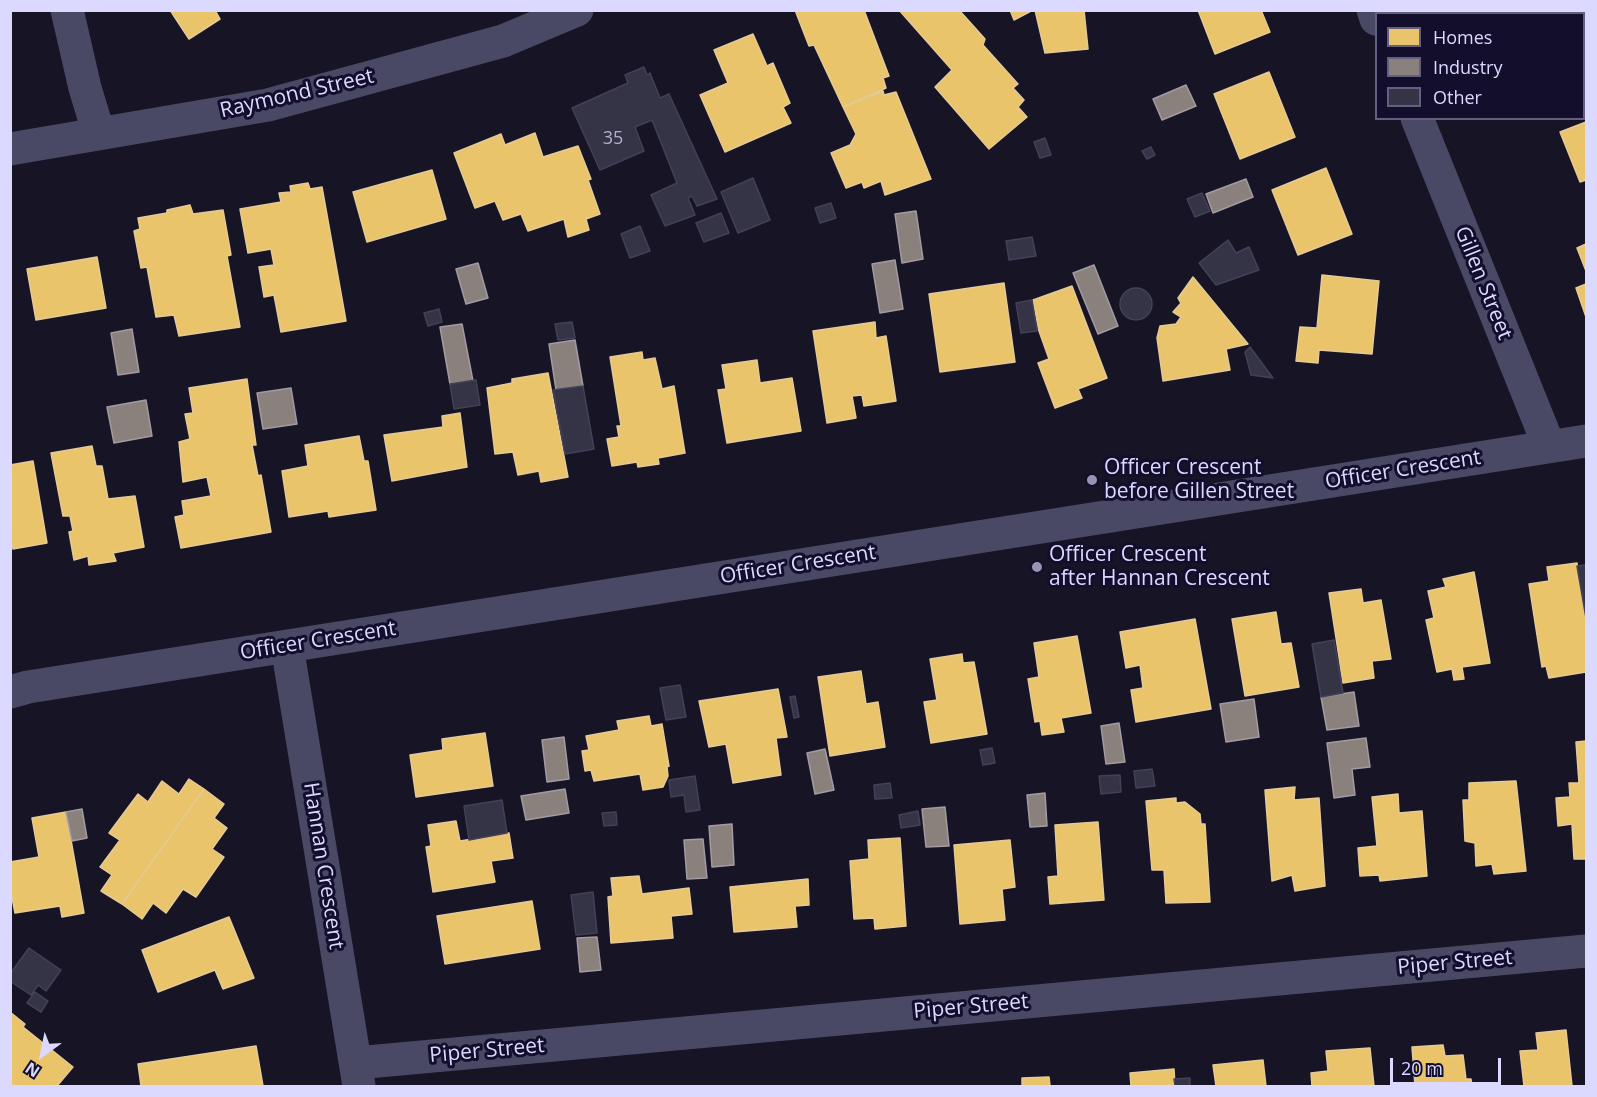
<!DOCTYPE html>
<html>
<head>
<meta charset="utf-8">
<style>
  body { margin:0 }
  #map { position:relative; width:1597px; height:1097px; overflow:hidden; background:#171525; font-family:"Open Sans",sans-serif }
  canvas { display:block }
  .frame { position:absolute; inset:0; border:12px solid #dbd9ff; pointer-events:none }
  .legend { position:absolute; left:1375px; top:12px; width:210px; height:108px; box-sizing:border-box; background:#120e2c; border:2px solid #625f80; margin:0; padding:8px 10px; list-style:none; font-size:18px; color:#dbd9ff }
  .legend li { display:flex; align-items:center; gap:12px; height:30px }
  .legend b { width:30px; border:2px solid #625f80 }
  .north { position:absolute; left:12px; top:1025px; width:60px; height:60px; -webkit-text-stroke:4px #120e2c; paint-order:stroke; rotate:213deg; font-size:16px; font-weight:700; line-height:24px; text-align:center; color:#dbd9ff }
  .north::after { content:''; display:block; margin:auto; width:21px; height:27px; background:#dbd9ff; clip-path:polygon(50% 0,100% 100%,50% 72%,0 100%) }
  .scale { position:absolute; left:1390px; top:1058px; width:111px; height:27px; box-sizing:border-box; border:3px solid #dbd9ff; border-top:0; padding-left:8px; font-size:18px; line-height:21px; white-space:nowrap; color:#dbd9ff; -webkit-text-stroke:4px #120e2c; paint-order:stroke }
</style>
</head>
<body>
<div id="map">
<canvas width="1597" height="1097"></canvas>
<div class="frame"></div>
<ul class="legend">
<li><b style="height:16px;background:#e9c46a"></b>Homes</li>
<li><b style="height:16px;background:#8a817c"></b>Industry</li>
<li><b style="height:16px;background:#353346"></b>Other</li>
</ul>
<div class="north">N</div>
<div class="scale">20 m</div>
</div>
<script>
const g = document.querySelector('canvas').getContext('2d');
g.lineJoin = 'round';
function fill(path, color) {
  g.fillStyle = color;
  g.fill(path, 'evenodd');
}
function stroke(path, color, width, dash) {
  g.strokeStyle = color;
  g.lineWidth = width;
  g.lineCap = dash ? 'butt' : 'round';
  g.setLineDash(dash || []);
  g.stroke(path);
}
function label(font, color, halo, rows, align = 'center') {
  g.font = font + ' "Open Sans",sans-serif';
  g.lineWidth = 6;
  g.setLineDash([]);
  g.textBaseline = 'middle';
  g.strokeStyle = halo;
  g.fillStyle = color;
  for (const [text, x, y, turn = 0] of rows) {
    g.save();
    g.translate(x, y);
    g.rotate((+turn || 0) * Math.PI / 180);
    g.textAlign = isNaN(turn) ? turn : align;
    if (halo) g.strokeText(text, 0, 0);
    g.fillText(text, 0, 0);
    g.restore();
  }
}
const homes = new Path2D(`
  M170,10H215L220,19L189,39Z
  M795,10H864L889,76L883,78L886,88L843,107L814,45L809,46Z
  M899,10H959L985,39L983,45L1018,84L1013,88L1024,100L1018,107L1027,117L989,149L935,87L952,70Z
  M1010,10H1033L1014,20Z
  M1035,10H1084L1088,49L1045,53Z
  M1198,10H1261L1270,32L1215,54Z
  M1510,10H1586V13L1511,14Z
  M753,34L767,66L773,63L790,103L783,107L791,123L725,152L700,95L728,83L714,50Z
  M1584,63L1586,70V100L1584,101Z
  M1269,72L1295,137L1240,159L1214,94Z
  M883,91L884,95L896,92L931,179L885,195L881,181L864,188L862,182L846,188L831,153L850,145L856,134L843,107Z
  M1586,122V180L1580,182L1560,132Z
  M535,133L543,157L578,146L591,179L588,180L600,214L586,219L589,230L568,237L564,219L528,231L521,214L503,220L495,201L475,208L454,153L501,134L505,145Z
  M1326,168L1352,234L1298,255L1272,190Z
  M432,170L446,219L367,242L353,192Z
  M308,183L310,189L322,187L346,321L281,332L274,295L264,297L259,267L274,265L271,249L248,253L240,209L281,202L279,193L291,192L290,186Z
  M190,205L193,214L223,210L231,255L227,256L240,327L179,336L174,315L156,317L147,267L141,268L134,231L140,229L138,218L167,213V210Z
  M1586,244V271L1577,248Z
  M97,257L106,308L36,320L27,269Z
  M1322,275L1379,281L1372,354L1319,350L1318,363L1296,361L1300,327L1317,328Z
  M1193,277L1248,344L1226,349L1230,370L1163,381L1157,338L1160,326L1176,324L1181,317L1173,312L1181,303L1178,298Z
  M1004,283L1015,362L940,372L929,294Z
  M1586,284V317L1576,288Z
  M1072,286L1107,378L1078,389L1082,398L1055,408L1038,363L1049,359L1039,331L1033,300Z
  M875,322L876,338L886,336L896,401L864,406L862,395L852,396L856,418L827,423L813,331Z
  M642,352L643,360L655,358L662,389L674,386L685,453L658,458L659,464L638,467L637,462L612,466L607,439L619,437L617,426H621L610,357Z
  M757,360L760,383L792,378L801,431L727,443L718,390L726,389L722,365Z
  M548,373L568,477L541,482L539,471L518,475L513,452L495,454L487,388L512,383V379Z
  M247,379L256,445H252L258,476L261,475L271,532L181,548L175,517L184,515L182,501L211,496L207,477L183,482L179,442L190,439L185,414L193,413L189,388Z
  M460,413L467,467L392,481L384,435L443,427L442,416Z
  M359,436L364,461H368L376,510L329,517L328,511L289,517L282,471L308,466L305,445Z
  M92,446L96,466H102L108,499L135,496L144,547L113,553L116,561L89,565L88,556L74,560L69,532L73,531L70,516H63L51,453Z
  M33,461L47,543L13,549L12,542L10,543V465Z
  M1577,563L1586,618V672L1549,678L1546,666L1542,667L1529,584L1549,581L1547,567Z
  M1474,572L1490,663L1462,667L1464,679L1454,680L1452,669L1437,672L1426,620L1434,618L1428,591L1446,587L1443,579Z
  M1361,589L1363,603L1381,600L1391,659L1372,661L1374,678L1343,683L1329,593Z
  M1276,612L1281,644L1291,643L1299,687L1245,696L1232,619Z
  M1195,619L1211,709L1136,722L1131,690L1143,688L1140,665L1126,668L1120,632Z
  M1077,636L1091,713L1061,718L1064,732L1042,735L1040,721L1035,722L1028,679L1039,677L1034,643Z
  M962,654L963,663L974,662L987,734L931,743L924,702L937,700L930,659Z
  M861,671L866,704L878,702L885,747L830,756L818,677Z
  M778,689L787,737L776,738L781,775L733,783L726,744L709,747L699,701Z
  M649,716L651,726L662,724L669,766L667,767L668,776L663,787L643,790L640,774L594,781L591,770L585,771L582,751L589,750L586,736L619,730L617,721Z
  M485,733L493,786L416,797L410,755L443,750L442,739Z
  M1586,741V859H1574L1572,824L1558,826L1556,798L1570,797L1569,783H1579L1576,742Z
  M189,779L204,789L122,904L101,891L112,875L100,867L120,840L109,833L138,794L148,802L162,781L179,794Z
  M1516,781L1526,871L1494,874L1492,864L1476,866L1475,843L1465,841L1463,800H1469V783Z
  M1295,787L1294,800L1319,798L1325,886L1295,891L1292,875L1272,881L1265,790Z
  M204,789L224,804L214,818L227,828L212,849L224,857L196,897L183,889L166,913L153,903L142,919L122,904Z
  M1398,794L1399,813L1422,811L1427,876L1380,881L1379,875L1360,876L1358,848L1377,846L1372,797Z
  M1176,798V803L1185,802L1200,814L1201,824H1205L1210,902L1166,903L1164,870H1152L1146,801Z
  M66,812L84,913L62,917L60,906L15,913L10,887V862L39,857L32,818Z
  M456,821L460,841L509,833L513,858L491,861L495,882L433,892L426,847L431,846L428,825Z
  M1098,822L1104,900L1050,904L1048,877L1058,876L1055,825Z
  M900,838L906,926L875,929L874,918L854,919L850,861L869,859L868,840Z
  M1010,840L1015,887L1002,889L1005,920L960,924L954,845Z
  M639,876L642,894L689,888L692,914L671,916L673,938L611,943L608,897L613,896L611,878Z
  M808,879L809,905L795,906L797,927L734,932L730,887Z
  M532,901L540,949L445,964L437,916Z
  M229,917L254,978L223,989L215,970L158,992L142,950Z
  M10,1012L25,1024L23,1027L73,1067L57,1086H10Z
  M1566,1030L1572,1086H1524L1520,1051L1538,1050L1536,1033Z
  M1443,1045L1445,1056L1463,1055L1466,1079H1471L1472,1086H1415L1412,1047Z
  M256,1046L263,1086H141L138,1064Z
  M1370,1048L1374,1086H1312L1311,1073L1328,1071L1326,1051Z
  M1263,1060L1266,1086H1216L1213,1065Z
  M1174,1069L1175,1086H1131L1130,1073Z
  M1049,1077L1050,1086H1022V1078Z`);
const industry = new Path2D(`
  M1186,85L1196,106L1162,120L1153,99Z
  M1246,179L1253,197L1213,213L1206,194Z
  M916,211L923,259L902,263L895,214Z
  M895,260L903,309L880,313L872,264Z
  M478,263L488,298L466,304L456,269Z
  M1094,265L1118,326L1098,334L1073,273Z
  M462,324L473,381L450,384L440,327Z
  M132,329L139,372L118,375L111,333Z
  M575,340L583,386L556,390L549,344Z
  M291,388L297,424L263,429L257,393Z
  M146,400L152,436L114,443L107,407Z
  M1354,692L1359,726L1327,730L1321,697Z
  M1254,699L1259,737L1226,742L1220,704Z
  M1119,723L1125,762L1106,764L1101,726Z
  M564,737L569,779L547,782L542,740Z
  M1366,738L1370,767L1352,769L1355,795L1334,798L1327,743Z
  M825,749L834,790L815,794L807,753Z
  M565,789L569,813L526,820L521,796Z
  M1045,793L1047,826L1030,827L1027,795Z
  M945,807L949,846L926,847L922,809Z
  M82,809L87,838L72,841L66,812Z
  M732,824L734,865L712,867L709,826Z
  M703,839L707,878L687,879L684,840Z
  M597,937L601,970L580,972L577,938Z`);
const building = new Path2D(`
  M644,67L647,75L650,73L660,98L669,94L717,199L697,206L692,196L688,198L695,215L665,226L651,195L677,183L652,120L635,127L644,151L600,170L572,108L628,83L625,75Z
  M1045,138L1051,155L1040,158L1034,142Z
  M1151,147L1155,155L1147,159L1142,151Z
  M753,178L770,220L738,233L721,192Z
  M1202,193L1210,211L1195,217L1187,199Z
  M831,203L836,218L820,223L815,208Z
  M721,213L729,233L704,242L696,223Z
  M640,226L650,251L630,258L621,234Z
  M1032,237L1036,256L1009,260L1006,241Z
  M1228,240L1236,253L1249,247L1259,270L1216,285L1199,263Z
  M1120 304a16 16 0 1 1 32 0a16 16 0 1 1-32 0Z
  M1032,300L1037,331L1021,333L1016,303Z
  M439,309L442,322L428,326L424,313Z
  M572,322L575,338L558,340L555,324Z
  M1250,347L1273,378L1251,375L1245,352Z
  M476,380L480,405L454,409L450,384Z
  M583,386L594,449L565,454L553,390Z
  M1586,565V618L1577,566Z
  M1334,640L1343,693L1321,697L1312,644Z
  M680,685L686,717L666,720L660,688Z
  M795,696L799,717L794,718L790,697Z
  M992,748L995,763L983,765L980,750Z
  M1152,769L1155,786L1136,788L1134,771Z
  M1120,775L1121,792L1101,794L1099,776Z
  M695,776L700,810L686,812L684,795L671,797L669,780Z
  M890,783L892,798L875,799L874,785Z
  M502,800L507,833L469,840L464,806Z
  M918,811L920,825L901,828L899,815Z
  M616,812L617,825L604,826L602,813Z
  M593,892L597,933L576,935L571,895Z
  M29,948L61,970L46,991L38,985L31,995L10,981V974Z
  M35,992L48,1001L41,1012L27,1003Z
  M1190,1078V1086H1175L1174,1079Z`);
const minor = new Path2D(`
  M67,10L85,88L99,134
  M1373,10L1376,19
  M1417,118L1549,446
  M10,149L268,105L503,41L577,10
  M287,646L359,1086
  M10,692L28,687L1586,441
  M356,1063L1586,951`);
const markers = [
  [1092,480,6,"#9694b3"],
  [1037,567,6,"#9694b3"]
];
const numberNames = [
  ["35",613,139]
];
const streetNames = [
  ["Raymond Street",297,94,-13],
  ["Gillen Street",1483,283,68],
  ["Officer Crescent",1403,470,-9],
  ["Officer Crescent",798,565,-9],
  ["Officer Crescent",318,641,-9],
  ["Hannan Crescent",323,866,81],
  ["Piper Street",1455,963,-5],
  ["Piper Street",971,1007,-5],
  ["Piper Street",487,1051,-5]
];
const poiNames = [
  ["Officer Crescent",1104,468],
  ["before Gillen Street",1104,492],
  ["Officer Crescent",1049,555],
  ["after Hannan Crescent",1049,579]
];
fill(homes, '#e9c46a');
stroke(homes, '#e5ca97', 1.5);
fill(industry, '#8a817c');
stroke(industry, '#a29ba3', 1.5);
fill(building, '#353346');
stroke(building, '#434058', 1.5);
stroke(minor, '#494966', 33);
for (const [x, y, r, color] of markers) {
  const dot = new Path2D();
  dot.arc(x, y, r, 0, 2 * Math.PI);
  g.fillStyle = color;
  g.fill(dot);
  stroke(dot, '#120e2c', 2);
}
label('18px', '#b2b0d1', null, numberNames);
label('21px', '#dbd9ff', '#120e2c', streetNames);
label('21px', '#dbd9ff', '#120e2c', poiNames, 'left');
</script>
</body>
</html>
